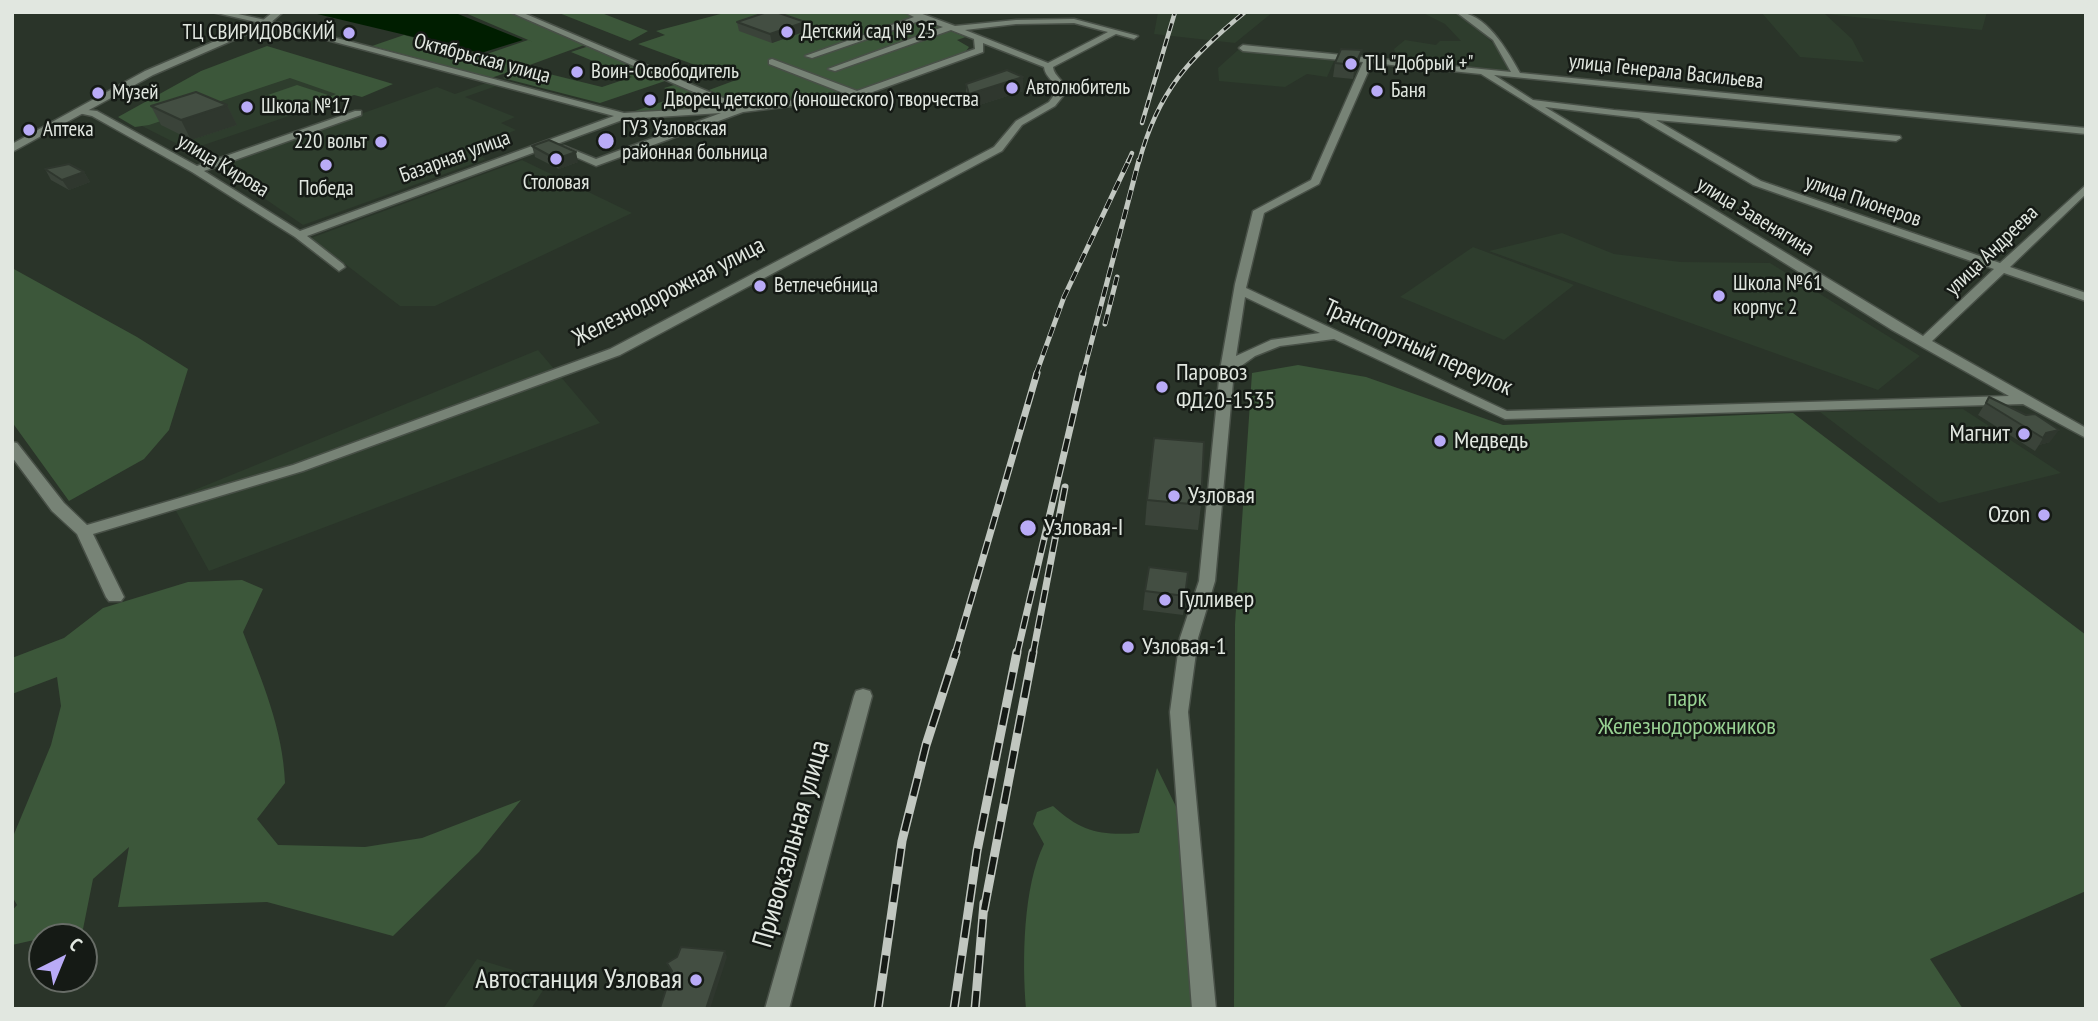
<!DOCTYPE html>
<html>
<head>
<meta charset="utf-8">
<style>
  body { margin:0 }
  #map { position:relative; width:2098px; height:1021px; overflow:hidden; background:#2a3429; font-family:"PT Sans Narrow",sans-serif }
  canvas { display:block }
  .frame { position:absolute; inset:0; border:14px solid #e1e7e0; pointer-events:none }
  .north { position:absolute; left:28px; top:923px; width:70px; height:70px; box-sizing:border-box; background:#151a15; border:2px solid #676c66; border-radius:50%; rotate:43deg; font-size:19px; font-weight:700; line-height:28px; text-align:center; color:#e1e7e0 }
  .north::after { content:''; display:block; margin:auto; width:24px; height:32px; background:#b9abf7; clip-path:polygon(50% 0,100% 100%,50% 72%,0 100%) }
</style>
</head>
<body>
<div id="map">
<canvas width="2098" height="1021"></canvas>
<div class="frame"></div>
<div class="north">С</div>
</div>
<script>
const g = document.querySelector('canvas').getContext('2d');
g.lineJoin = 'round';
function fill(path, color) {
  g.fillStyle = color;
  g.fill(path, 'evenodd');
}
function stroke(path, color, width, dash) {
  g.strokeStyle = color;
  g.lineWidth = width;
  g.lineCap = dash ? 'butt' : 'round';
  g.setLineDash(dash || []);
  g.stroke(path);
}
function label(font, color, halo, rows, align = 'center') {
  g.font = font + ' "PT Sans Narrow",sans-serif';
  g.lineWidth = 5;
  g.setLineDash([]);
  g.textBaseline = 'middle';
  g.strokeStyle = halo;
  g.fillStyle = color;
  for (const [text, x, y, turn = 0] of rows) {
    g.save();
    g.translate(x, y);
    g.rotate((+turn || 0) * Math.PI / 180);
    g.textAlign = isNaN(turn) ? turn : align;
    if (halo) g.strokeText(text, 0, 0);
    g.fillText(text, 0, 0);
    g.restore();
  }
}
const built = new Path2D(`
  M1158,12H1273L1235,43L1154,34Z
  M1421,12H1458L1494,44L1513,73L1397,59L1394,49L1405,40L1436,45L1440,41H1461L1445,24Z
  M1761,12H1987L1982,30L1825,14L1852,39L1864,62L1800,57Z
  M1238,50L1335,59L1327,77L1307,74L1285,87L1219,81L1218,68Z
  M272,69L348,96L189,150L140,125Z
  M489,82L499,85L465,97L515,117L501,123L516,130L467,150L486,159L303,225L216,165L437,87L455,94Z
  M522,160L632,213L435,306H400L311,238Z
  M1562,233L1614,254L1681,262L1770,263L1920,356L1878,390L1489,251Z
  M1473,247L1574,285L1504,340L1400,297Z
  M538,350L600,423L209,571L170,500Z
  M1963,409L2061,473L1939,503L1820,412Z
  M477,959L549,981L531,1009H443Z`);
const green = new Path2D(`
  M463,12H510L587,44L527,66L516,64L523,67L491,78L372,46L404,35L481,56L528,40L533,42Z
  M599,12L648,31L630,41L559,13Z
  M728,12H901L966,37L957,40L969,47L964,54L859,92L742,105L709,90L736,80L638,44L665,35L656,31Z
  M267,46L393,84L362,97L354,95L334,102L325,99L336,94L290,78L149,125L135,127L118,117L201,71Z
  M589,46L671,79L600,103L503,78L525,68L602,87L632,77L571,52Z
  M681,83L738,107L646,114L632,112L679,96L664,88Z
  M297,85L328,95L295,106L265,96Z
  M12,268L137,337L188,369L169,430L144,459L69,501L12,422Z
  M1298,365L1366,377L1503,425L1793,413L2086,635V891L1930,959L1963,1009H1234L1235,624L1252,373Z
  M242,580L263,589L243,632C262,681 283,729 285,783L257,819L278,845L365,847L422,838L521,800L479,852L393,936L267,902L118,907L129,847L93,879L83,929L12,945V911L17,905L12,896V839L51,745L61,706L57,677L12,694V658L64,638L103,608L188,582Z
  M1157,768L1192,839L1197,1009H1026C1022,960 1023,887 1044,844L1033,824L1037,812L1053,806C1081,832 1102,836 1139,833Z`);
const water = new Path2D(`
  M325,12H453L523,40L481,53L317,14Z`);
const street = new Path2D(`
  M212,12H229L279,23L624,113L728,107L510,12H521L742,106L846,94L769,64V60L772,59L857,91L975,49L974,39L951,30L835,71L828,69L943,27L922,20L812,58L805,56L914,17L904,12H917L955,26L1016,20L1074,19L1138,36L1134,39L1116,34L1053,67C1054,77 1065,80 1067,91L1055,106L1022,125L1002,151L620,355L303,471L93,534L124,597L121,601H109L106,597L77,534L52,511L12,457V442L17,443L64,503L87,525L293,465L610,349L994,147L1016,121L1049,102L1057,91C1056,81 1045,78 1044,67L983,43V52L856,98L743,112L596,166L555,148L564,146L596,159L721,113L625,119L307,236L343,264L345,267L339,271L295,237L192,172L92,116L74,112L79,109L97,111L197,166L355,111H361V115L204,171L300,231L614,116L278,27ZM1074,23L1108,32L1048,63L965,30L1016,24Z
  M1456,12C1486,12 1507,50 1520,73L2086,128V134L1494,75L1533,100L1614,110L1900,136L1901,138L1896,141L1656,120L1761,181L2000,263L2086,185V194L2010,267L2086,293V301L2004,273L1932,341L2086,428V438L2023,404L1505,419L1334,339L1280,346L1255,356L1234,371L1215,581L1198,638L1188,712L1216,1009H1192L1170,712L1180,638L1199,581L1220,370L1235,284L1253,211L1311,180L1363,62L1243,51L1239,48L1243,45L1511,72L1493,40ZM1372,63L1481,74L1892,330L2009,396L1507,411L1246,288L1264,213L1319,184ZM1545,107L1639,118L1753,185L1994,269L1923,336ZM1245,297L1320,333L1271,340L1236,356Z
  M863,689L870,691L872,696L789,1009H765L854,696L856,691Z`);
const secondary = new Path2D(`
  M273,12H283L268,25L153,75L12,152V144L145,71L262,21Z`);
const railFar3 = new Path2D(`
  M1142,123L1175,12
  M1128,162L1132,153
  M1139,162C1158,91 1189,58 1245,12`);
const railFar2 = new Path2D(`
  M1105,324L1117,277
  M1036,374L1064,297L1129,160
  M1083,374L1139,160`);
const railFar1 = new Path2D(`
  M955,654L1037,373
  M1017,654L1083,373
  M1033,654L1065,487`);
const rail = new Path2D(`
  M984,910L1033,652
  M878,1009L902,841L926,745L956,652
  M954,1009L977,851L1017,652
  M975,1009L984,903`);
const wall = new Path2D(`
  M737,22H805L806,31L772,43L739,31Z
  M1335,63L1359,64L1353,79L1333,77Z
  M1023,77V91L970,108L966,99V84Z
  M227,105L237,125L191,140L161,125L151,106Z
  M532,146L578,162L559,169L535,157Z
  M45,169L84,172L90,182L69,190L51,180Z
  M1989,397L2050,442L2039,445L2035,451L1978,415Z
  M1147,500L1201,505L1198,530L1145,525Z
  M1188,572L1183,615L1143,610L1145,591Z`);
const shadedWall = new Path2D(`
  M805,22L806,31L772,43L770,34Z
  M1362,50L1359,64L1353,79L1355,65Z
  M1023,77V91L970,108L969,94Z
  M227,105L237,125L191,140L181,120Z
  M576,152L578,162L559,169L556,159Z
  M84,172L90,182L69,190L62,180Z
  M2059,430L2050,442L2039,445L2046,433Z
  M725,951L727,957L710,1009H706Z`);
const building = new Path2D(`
  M767,12H776L805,22L770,34L737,22Z
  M1341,49L1362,50L1355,65L1335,63Z
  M1007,70L1023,77L969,94L966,84Z
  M196,92L227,105L181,120L151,106Z
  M549,140L576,152L556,159L532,146Z
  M69,164L84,172L62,180L45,169Z
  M1989,397L2026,415L2035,414L2059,430L2046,433L2043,438L1986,403Z
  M1154,438L1204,442L1201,505L1147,500Z
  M1149,567L1188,572L1185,596L1145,591Z
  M681,947L725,951L706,1009L660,1008L672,971L667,963L677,957Z`);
const markers = [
  [787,32,7,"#b9abf7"],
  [349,33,7,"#b9abf7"],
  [1351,64,7,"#b9abf7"],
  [577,72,7,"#b9abf7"],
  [1012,88,7,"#b9abf7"],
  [1377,91,7,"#b9abf7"],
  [98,93,7,"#b9abf7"],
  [650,100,7,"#b9abf7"],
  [247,107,7,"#b9abf7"],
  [29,130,7,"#b9abf7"],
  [606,141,9,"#b9abf7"],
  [381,142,7,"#b9abf7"],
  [556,159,7,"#b9abf7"],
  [326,165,7,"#b9abf7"],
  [760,286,7,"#b9abf7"],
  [1719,296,7,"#b9abf7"],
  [1162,387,7,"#b9abf7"],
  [2024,434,7,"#b9abf7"],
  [1440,441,7,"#b9abf7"],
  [1174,496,7,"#b9abf7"],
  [2044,515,7,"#b9abf7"],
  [1028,528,9,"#b9abf7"],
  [1165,600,7,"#b9abf7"],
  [1128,647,7,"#b9abf7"],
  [696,980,7,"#b9abf7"]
];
const farPoinames = [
  ["Детский сад № 25",801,32],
  ["ТЦ СВИРИДОВСКИЙ",335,33,"right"],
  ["ТЦ \"Добрый +\"",1365,64],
  ["Воин-Освободитель",591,72],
  ["Автолюбитель",1026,88],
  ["Баня",1391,91],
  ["Музей",112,93],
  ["Дворец детского (юношеского) творчества",664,100],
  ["Школа №17",261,107],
  ["ГУЗ Узловская",622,129],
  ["районная больница",622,153],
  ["Аптека",43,130],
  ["220 вольт",367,142,"right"],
  ["Столовая",556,183,"center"],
  ["Победа",326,189,"center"],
  ["Школа №61",1733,284],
  ["корпус 2",1733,308],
  ["Ветлечебница",774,286]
];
const farStreetnames = [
  ["Октябрьская улица",482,59,15],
  ["улица Генерала Васильева",1666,72,6],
  ["Базарная улица",455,157,-20],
  ["улица Кирова",223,166,31],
  ["улица Пионеров",1863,201,19],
  ["улица Завенягина",1755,217,31],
  ["улица Андреева",1992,251,-44]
];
const streetNames = [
  ["Железнодорожная улица",669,292,-27],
  ["Транспортный переулок",1418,348,24]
];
const poiNames = [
  ["Паровоз",1176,373],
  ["ФД20-1535",1176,401],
  ["Магнит",2010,434,"right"],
  ["Медведь",1454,441],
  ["Узловая",1188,496],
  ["Ozon",2030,515,"right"],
  ["Узловая-I",1044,528],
  ["Гулливер",1179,600],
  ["Узловая-1",1142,647]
];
const parkNames = [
  ["парк",1687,699],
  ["Железнодорожников",1687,727]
];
const nearStreetnames = [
  ["Привокзальная улица",792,844,-74]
];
const nearPoinames = [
  ["Автостанция Узловая",682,980]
];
fill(built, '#2e3d2d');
fill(green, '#3c573a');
fill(water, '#001e00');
stroke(street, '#485047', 3);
stroke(secondary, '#485047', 3);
fill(street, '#778376');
fill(secondary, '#778376');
stroke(railFar3, '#c1c7c0', 4.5);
stroke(railFar2, '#c1c7c0', 5);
stroke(railFar1, '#c1c7c0', 7);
stroke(rail, '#c1c7c0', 9);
stroke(railFar3, '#151a15', 2.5, [8]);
stroke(railFar2, '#151a15', 3.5, [10]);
stroke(railFar1, '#151a15', 4.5, [13]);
stroke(rail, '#151a15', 6, [18]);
fill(wall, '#3a4339');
fill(shadedWall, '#2f372e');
fill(building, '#434e42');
stroke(building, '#2f372e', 2);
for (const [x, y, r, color] of markers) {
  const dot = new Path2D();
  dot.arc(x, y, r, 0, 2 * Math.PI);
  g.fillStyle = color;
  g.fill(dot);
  stroke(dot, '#151a15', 2.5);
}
label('21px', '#e1e7e0', '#151a15', farPoinames, 'left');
label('21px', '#e1e7e0', '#151a15', farStreetnames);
label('24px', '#e1e7e0', '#151a15', streetNames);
label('24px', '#e1e7e0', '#151a15', poiNames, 'left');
label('24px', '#98d293', '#151a15', parkNames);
label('28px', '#e1e7e0', '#151a15', nearStreetnames);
label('28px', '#e1e7e0', '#151a15', nearPoinames, 'right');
</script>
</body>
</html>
